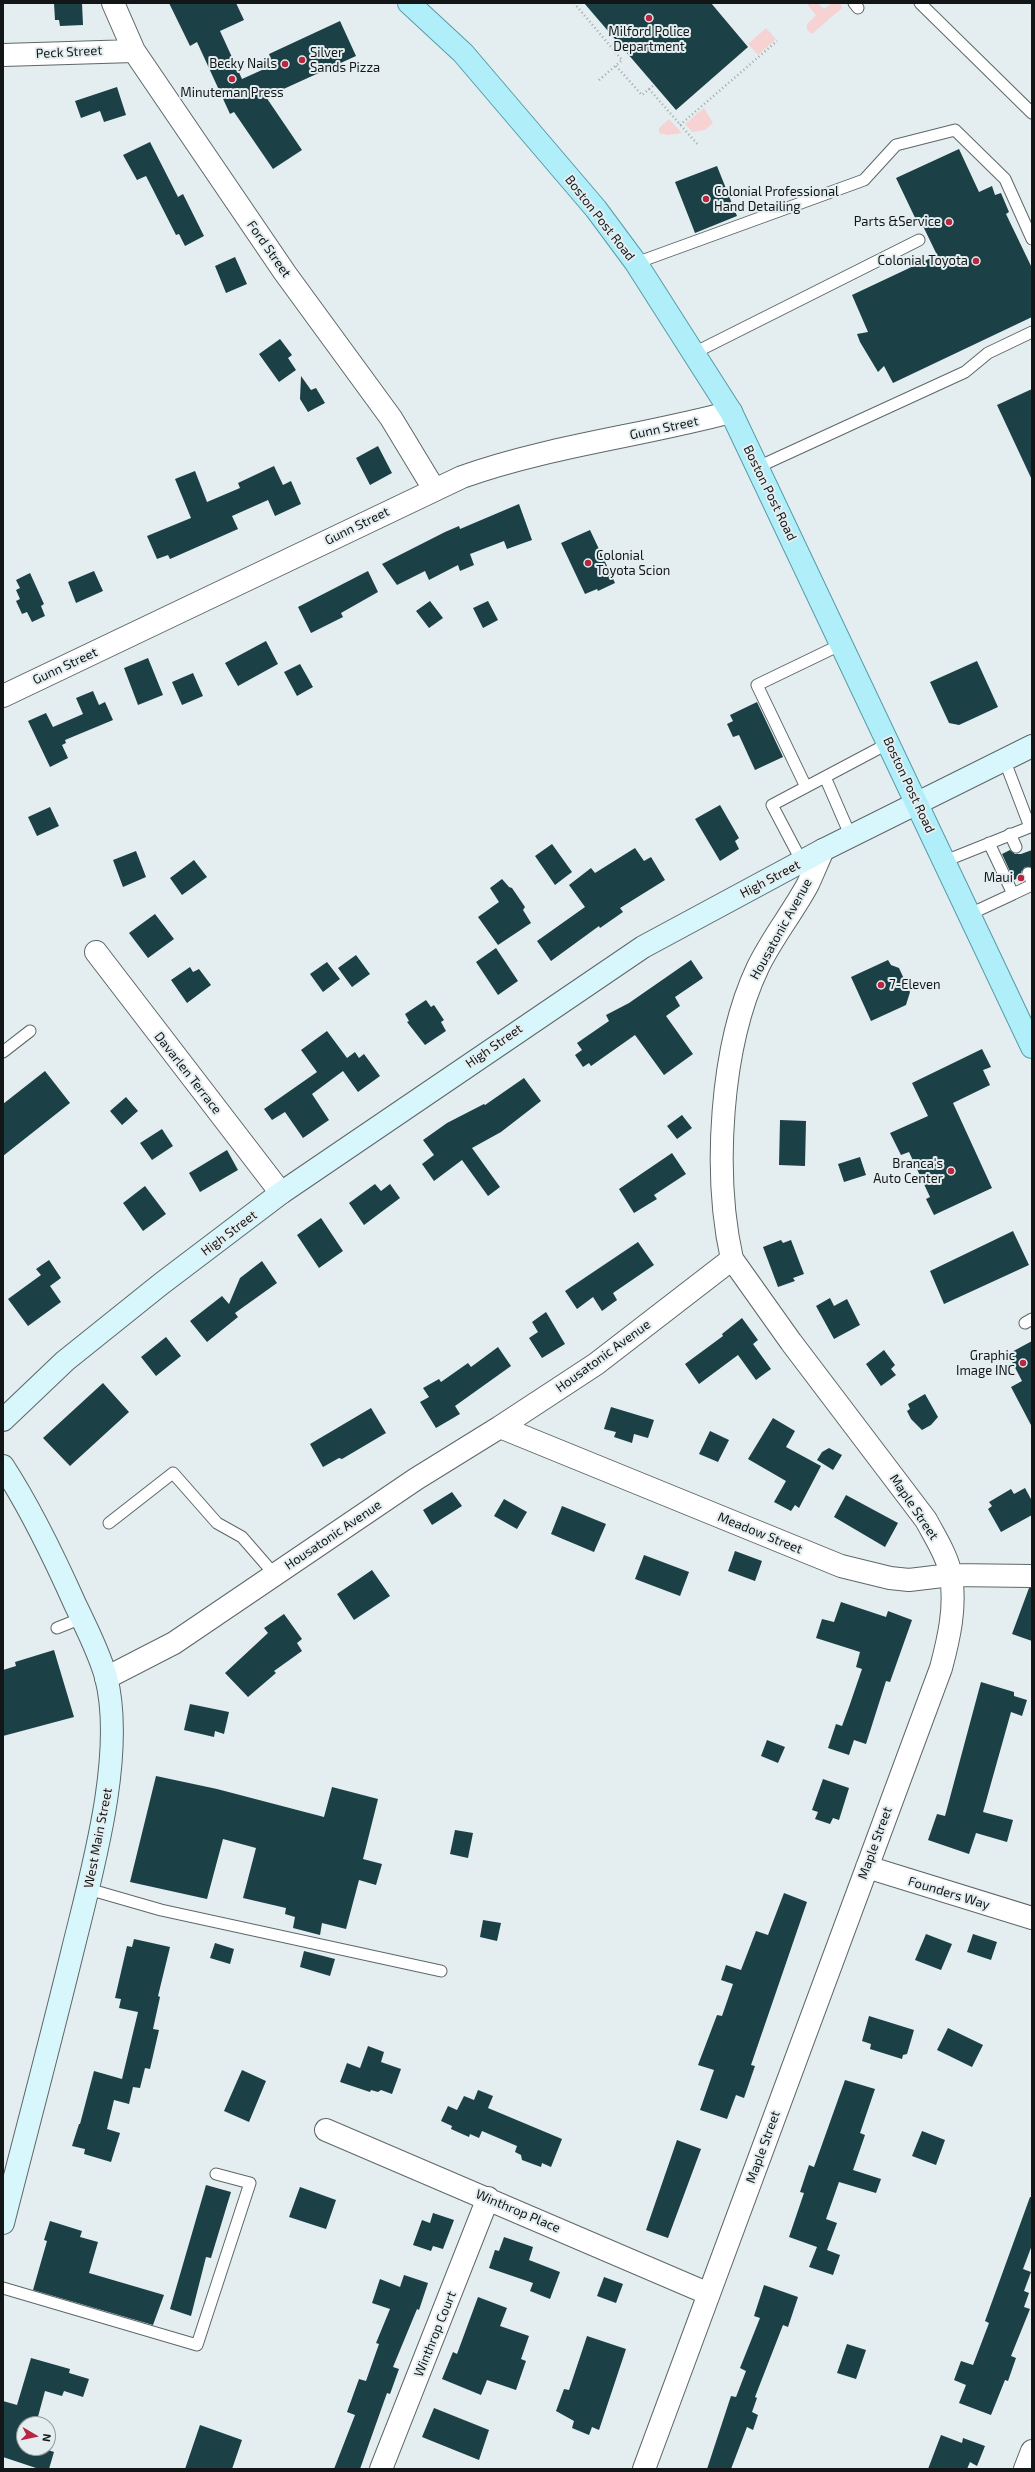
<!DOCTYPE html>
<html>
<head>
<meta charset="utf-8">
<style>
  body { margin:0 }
  #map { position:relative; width:1035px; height:2472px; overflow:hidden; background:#e4eef0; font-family:"Exo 2",sans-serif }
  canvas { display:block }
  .frame { position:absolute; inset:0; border:4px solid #131617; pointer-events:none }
  .north { position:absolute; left:16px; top:2416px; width:40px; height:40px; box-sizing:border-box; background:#e4eef0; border:1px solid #909899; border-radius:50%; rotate:99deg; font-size:11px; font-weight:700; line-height:16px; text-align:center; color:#131617 }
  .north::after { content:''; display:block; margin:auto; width:14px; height:18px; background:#b82640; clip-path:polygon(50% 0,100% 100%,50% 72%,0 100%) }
</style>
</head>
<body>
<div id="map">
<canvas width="1035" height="2472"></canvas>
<div class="frame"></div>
<div class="north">N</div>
</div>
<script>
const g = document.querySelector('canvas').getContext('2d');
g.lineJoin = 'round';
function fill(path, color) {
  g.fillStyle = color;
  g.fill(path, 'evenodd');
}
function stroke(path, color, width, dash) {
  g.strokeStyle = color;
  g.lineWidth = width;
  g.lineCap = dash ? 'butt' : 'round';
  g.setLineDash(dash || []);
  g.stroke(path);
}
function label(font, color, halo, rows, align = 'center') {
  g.font = font + ' "Exo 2",sans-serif';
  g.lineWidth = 4;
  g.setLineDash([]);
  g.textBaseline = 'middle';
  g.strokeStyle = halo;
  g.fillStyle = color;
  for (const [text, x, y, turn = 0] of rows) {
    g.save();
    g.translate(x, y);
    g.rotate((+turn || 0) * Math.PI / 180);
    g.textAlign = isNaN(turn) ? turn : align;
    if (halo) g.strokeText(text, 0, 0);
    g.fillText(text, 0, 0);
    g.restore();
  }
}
const green = new Path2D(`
  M806,3H818L824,9L832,3H840L842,8L812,34L807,30V24L816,15Z
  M766,28L776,39L758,55L748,44Z
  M704,108L713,123L705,130L692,132L685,124Z
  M669,119L682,133L668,135L659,133V128Z`);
const building = new Path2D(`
  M54,3H82L83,25L60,26L59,20H55Z
  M169,3H236L244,20L220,31L242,79L273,65L269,54L340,21L356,56L266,97L302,150L273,169L234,112L230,114L197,42L190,46Z
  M584,3H711L748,47L676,110Z
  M117,87L126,115L104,122L100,111L81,118L75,101Z
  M150,142L178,197L183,194L204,236L185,246L179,234L176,235L146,176L137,180L123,155Z
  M959,149L979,192L992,186L995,195L1001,193L1009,212L1006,214L1032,268V317L893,383L884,366L878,372L860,342L857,334L868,332L852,295L937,255L922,224L919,226L896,178Z
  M717,166L737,216L695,233L675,182Z
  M235,257L247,284L226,293L215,266Z
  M280,339L292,355L288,358L296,370L279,382L259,354Z
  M301,376L311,390L316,388L325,403L308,412L300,399Z
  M1032,389V480L997,405Z
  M378,446L392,473L370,485L356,458Z
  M274,466L283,485L291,481L301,504L275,516L268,500L232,516L238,529L170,559L168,555L157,559L147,536L191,518L175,479L195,471L207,502L240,488L238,483Z
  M519,504L532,540L507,549L504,541L470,554L474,565L460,571L458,565L429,580L425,571L397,585L382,564L445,532L459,526L460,529Z
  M590,530L615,583L598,591L597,589L585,594L561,543Z
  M94,571L103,591L76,603L68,582Z
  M368,571L378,592L341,613L343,617L311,633L298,607Z
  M30,573L44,604L41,606L45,616L32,622L27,612L22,614L16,601L20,599L16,590L20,588L16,580Z
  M430,601L443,618L429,628L416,611Z
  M488,601L498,620L483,628L473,608Z
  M266,641L278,664L238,686L225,663Z
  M148,658L163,695L138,705L124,668Z
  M977,661L998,707L959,725L949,723L930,682Z
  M300,664L313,687L297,696L284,672Z
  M193,673L203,696L182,705L172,682Z
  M93,691L99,705L105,702L113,720L65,740L66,743L62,745L68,758L50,767L28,721L46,713L53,727L83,714L76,698Z
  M757,702L783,757L755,770L739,735L733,737L727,724L733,721L730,715Z
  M720,805L739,838L735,841L739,849L720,861L695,819Z
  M50,807L59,826L37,836L28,817Z
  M552,844L572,872L555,885L535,856Z
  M635,848L644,861L651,857L665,880L620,908L623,912L600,928L599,926L551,961L537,941L585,907L569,885L591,868L595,873Z
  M1010,850L1015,854H1021L1032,850V867H1025L1021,872L1022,876L1014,880L1002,854Z
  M136,851L146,877L123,887L113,860Z
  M194,860L207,877L182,895L170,878Z
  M502,879L509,887L512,888L525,907L523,910L531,923L498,945L478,917L499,902L490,888Z
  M155,914L174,939L148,958L129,933Z
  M496,948L518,981L498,995L476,962Z
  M356,955L370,974L352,987L338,968Z
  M691,960L703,978L675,997L680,1006L666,1016L693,1054L664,1075L635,1035L591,1066L589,1063L583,1067L575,1055L582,1050L577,1043L609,1021L606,1015L629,1003Z
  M888,960L891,965L899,968L910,992L906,1005L871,1021L851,977Z
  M327,962L340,979L323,992L310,974Z
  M190,967L193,972L199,969L211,985L187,1003L171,980Z
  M426,1000L431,1007L434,1005L444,1020L441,1022L446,1031L425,1045L407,1022L409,1021L405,1014Z
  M327,1031L347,1058L355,1052L359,1058L364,1054L380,1076L358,1092L343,1071L312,1094L329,1120L303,1138L285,1112L272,1120L264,1109L317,1072L301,1050Z
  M982,1049L991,1067L983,1070L990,1085L953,1103L992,1188L934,1215L926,1199L930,1197L909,1152L901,1155L890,1133L928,1116L912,1083Z
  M45,1071L70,1103L3,1156V1104Z
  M524,1078L541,1101L501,1132L472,1148L500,1187L488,1196L462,1160L434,1181L422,1164L434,1155L423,1140L447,1123L484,1104L485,1105Z
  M126,1097L138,1111L122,1125L110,1111Z
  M682,1115L692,1128L677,1139L667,1126Z
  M780,1120L806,1121L805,1166L779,1165Z
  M162,1129L173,1146L152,1160L140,1143Z
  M227,1150L238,1170L200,1192L189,1173Z
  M672,1153L686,1174L654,1195L657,1199L634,1213L619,1189Z
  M860,1157L866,1175L844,1182L838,1164Z
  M375,1184L381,1191L390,1184L400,1198L364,1225L349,1203Z
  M145,1186L166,1214L143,1231L123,1203Z
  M321,1218L343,1251L319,1268L297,1235Z
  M1013,1231L1029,1265L944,1304L930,1271Z
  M781,1240L783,1243L791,1240L804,1274L793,1278L795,1281L778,1287L763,1247Z
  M638,1242L654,1265L613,1293L617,1300L602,1311L593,1297L577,1309L565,1291Z
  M49,1260L61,1278L50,1286L61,1302L28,1326L8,1299L41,1275L36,1269Z
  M262,1261L277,1283L235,1313L238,1317L207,1342L190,1321L222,1296L229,1304L240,1278Z
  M830,1298L834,1306L847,1299L860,1325L834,1339L816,1306Z
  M546,1312L565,1344L542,1358L529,1338L538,1332L532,1322Z
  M742,1318L758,1340L753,1344L771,1369L756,1380L738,1355L699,1384L685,1364L723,1336L722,1334Z
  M166,1337L181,1356L156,1376L141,1357Z
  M1032,1341V1427L1011,1387L1022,1381L1008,1354Z
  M498,1347L511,1366L455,1406L460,1414L436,1428L420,1402L429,1397L423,1388L439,1379L441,1382L468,1363L471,1367Z
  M884,1350L895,1365L891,1369L896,1375L881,1386L866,1364Z
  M103,1383L129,1412L70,1466L43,1438Z
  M925,1394L938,1417L931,1425L922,1430L911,1419L907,1411L910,1409L908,1404Z
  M611,1407L654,1420L648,1438L634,1434L632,1443L614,1437L616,1432L604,1429Z
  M371,1408L386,1433L342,1459L339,1458L323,1467L310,1444Z
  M773,1418L795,1431L786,1447L821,1466L799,1508L795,1505L791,1511L774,1502L786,1481L748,1459Z
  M710,1431L729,1440L718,1462L699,1454Z
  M829,1448L842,1455L833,1470L817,1460L822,1452Z
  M1025,1488L1032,1501V1515L1001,1532L988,1509L992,1506L989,1502L1011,1489L1014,1494Z
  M452,1492L462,1506L432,1525L423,1510Z
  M846,1495L898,1523L885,1547L834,1517Z
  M504,1499L527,1512L517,1529L494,1516Z
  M562,1506L606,1524L594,1552L551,1534Z
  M735,1551L762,1561L755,1581L728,1571Z
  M644,1555L689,1572L680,1596L635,1579Z
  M372,1570L390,1596L354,1620L337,1594Z
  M1029,1588H1032V1641L1012,1634Z
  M841,1602L886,1617L888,1611L912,1620L890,1682L886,1681L866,1744L854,1740L849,1755L828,1748L836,1724L842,1726L849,1707L862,1669L856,1667L860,1652L816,1638L822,1619L834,1622Z
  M284,1614L302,1639L297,1643L302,1651L274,1671L276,1673L248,1697L225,1673L268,1633L264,1628Z
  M54,1650L74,1717L3,1736V1670L16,1666L15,1662Z
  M981,1682L1014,1692V1696L1027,1700L1022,1716L1011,1712L983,1812L1013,1820L1007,1842L976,1833L969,1854L928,1840L937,1814L945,1816Z
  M190,1704L229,1712L224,1734L215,1731L214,1737L184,1730Z
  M767,1740L785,1747L778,1763L761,1756Z
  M156,1776L217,1789L324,1817L332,1787L378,1799L363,1859L382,1864L376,1885L359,1880L346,1929L322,1923L320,1935L293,1928L295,1917L285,1914L286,1908L243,1898L256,1848L223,1839L207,1899L130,1882Z
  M823,1779L849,1788L839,1820L833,1818L830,1824L815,1819L818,1812L812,1810Z
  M455,1830L473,1833L468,1858L450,1854Z
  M784,1893L807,1902L751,2065L755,2066L744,2098L736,2095L727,2119L700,2110L714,2070L698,2065L717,2015L722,2016L733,1984L721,1980L726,1965L741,1970L756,1931L768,1935Z
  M483,1920L501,1923L497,1941L480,1937Z
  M926,1934L952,1944L941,1970L915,1960Z
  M973,1934L997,1942L991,1960L967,1952Z
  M134,1939L170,1947L158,1996L160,1997L153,2029L159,2030L150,2069L145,2068L140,2088L133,2087L129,2104L114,2100L107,2129L120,2133L111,2162L84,2154L85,2149L72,2146L79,2124H80L94,2071L122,2079L138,2012L119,2008L121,1999L115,1998L127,1946L132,1947Z
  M215,1943L234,1949L230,1964L210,1958Z
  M304,1951L335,1959L330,1976L300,1967Z
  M869,2016L914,2030L907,2054L903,2055L902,2059L870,2049L871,2044L862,2041Z
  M948,2028L983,2045L972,2067L937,2050Z
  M368,2046L384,2052L381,2062L401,2069L392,2094L381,2090L378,2092L371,2090L370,2092L340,2082L347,2063L360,2068Z
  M242,2070L266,2081L249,2122L224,2111Z
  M845,2080L875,2089L860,2133L865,2135L853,2170L881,2179L876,2193L839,2182L826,2219L837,2223L827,2250L840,2255L833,2275L809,2267L817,2247L789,2237L804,2193L800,2192L809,2165L814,2167Z
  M478,2090L493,2096L488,2108L562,2139L551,2167L542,2163L541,2167L522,2160L521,2155L515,2152L517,2146L482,2131L479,2138L470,2134L469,2137L451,2129L452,2126L441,2121L448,2106L457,2110L464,2096L474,2100Z
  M922,2131L945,2140L936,2165L912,2156Z
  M677,2140L701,2149L668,2238L646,2230Z
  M206,2185L231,2192L211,2258L206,2257L191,2316L170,2309Z
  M300,2187L336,2200L326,2229L289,2217Z
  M1030,2197H1032V2245L1023,2269L1031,2272L1024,2291L1029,2293L1024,2307L1030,2309L1011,2356L1016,2358L1008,2381L1005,2380L991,2415L959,2403L966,2385L954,2380L961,2361L973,2365L989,2323L985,2321Z
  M433,2213L454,2220L443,2249L433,2246L431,2251L413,2245L422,2220L430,2223Z
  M50,2221L82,2231L80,2237L98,2242L89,2273L164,2295L153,2325L33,2290L47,2241L44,2240Z
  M504,2237L533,2247L529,2260L560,2272L550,2299L530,2291L533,2283L489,2268L495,2250L499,2251Z
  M404,2275L428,2283L419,2310L417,2309L393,2367L399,2369L390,2394L387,2393L360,2469H334L355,2415L347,2412L359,2379L366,2381L379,2344L376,2343L390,2309L372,2303L380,2279L400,2287Z
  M604,2277L623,2284L616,2303L597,2296Z
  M764,2285L798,2297L788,2327L783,2325L755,2397L757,2398L752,2412L758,2415L753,2430L747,2427L731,2469H707L731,2396L736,2397L746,2371L740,2368L760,2318L754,2316Z
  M478,2297L507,2308L500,2326L529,2336L521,2359L526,2361L516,2390L487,2380L481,2395L442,2379L453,2352L457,2354Z
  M587,2336L626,2349L599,2430L592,2427L589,2435L572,2428L574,2421L556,2411L564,2389L569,2390Z
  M847,2344L866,2350L856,2379L837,2373Z
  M31,2358L70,2369L69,2373L89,2379L83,2397L64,2391L62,2396L45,2391L36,2424H24V2448H42L54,2452L49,2469H39L3,2457V2401L17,2405Z
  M434,2408L489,2430L479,2460L422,2437Z
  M200,2425L242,2440L232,2469H185Z
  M941,2435L962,2443L963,2438L985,2446L977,2466L970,2462L967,2469H928Z`);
const path = new Path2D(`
  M574,3L622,60L598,81
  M616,66L642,95L654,85
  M649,89L699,146
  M680,125L777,41`);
const lane = new Path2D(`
  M854,3L858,8
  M920,3L1032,113
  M636,263L864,180L896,145L955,130L1005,179L1032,239
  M694,353L919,240
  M758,467L965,372L988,353L1032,332
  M842,644L757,685L806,787L889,743
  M825,777L851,837
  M1010,834L1016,847
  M945,861L1030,827L1004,759
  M802,862L772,805L806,787
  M1028,873L1032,882
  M1013,894L1032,885
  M970,914L1013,894L989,843
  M3,1052L30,1031
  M1025,1323L1032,1319
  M109,1523L173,1473L217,1523L242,1537L275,1575
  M57,1628L82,1618
  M88,1889L161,1910L441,1971
  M3,2288L197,2345L250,2183L216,2174`);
const street = new Path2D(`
  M113,3L134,51L285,273L391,418L434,489
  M3,55L134,51
  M3,696L462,477C549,446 642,436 731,412
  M96,952L281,1193
  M500,1427L841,1566L890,1578L909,1580L951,1575L1032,1576
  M106,1678L174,1643L416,1479L500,1427L596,1364L732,1259C713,1174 720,1047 758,967C772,938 793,912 808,884C813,873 818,861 823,850
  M867,1867L1032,1918
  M326,2130L709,2294
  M381,2469L488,2198
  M644,2469L941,1668C949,1638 956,1607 951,1576C948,1557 935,1537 926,1520L791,1342L732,1259
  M1025,2469L1032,2451`);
const secondary = new Path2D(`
  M3,1420L65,1361L161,1284L281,1193L643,947L823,850L1032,746
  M3,1466C31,1509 54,1557 75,1604C86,1627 99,1652 106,1677C126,1755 91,1875 72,1953C50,2043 26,2133 3,2223`);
const primary = new Path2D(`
  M409,3L463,53L596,209L636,263L731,412L1032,1047`);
const markers = [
  [649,18,4,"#b82640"],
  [302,60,4,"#b82640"],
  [285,64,4,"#b82640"],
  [232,79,4,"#b82640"],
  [706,199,4,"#b82640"],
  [949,222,4,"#b82640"],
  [976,261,4,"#b82640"],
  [588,563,4,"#b82640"],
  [1021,878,4,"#b82640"],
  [881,985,4,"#b82640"],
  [951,1171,4,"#b82640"],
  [1023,1363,4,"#b82640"]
];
const poiNames = [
  ["Milford Police",649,32,"center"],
  ["Department",649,47,"center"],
  ["Silver",310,53,"left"],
  ["Sands Pizza",310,68,"left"],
  ["Becky Nails",277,64],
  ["Minuteman Press",232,93,"center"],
  ["Colonial Professional",714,192,"left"],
  ["Hand Detailing",714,207,"left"],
  ["Parts &Service",941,222],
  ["Colonial Toyota",968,261],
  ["Colonial",596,556,"left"],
  ["Toyota Scion",596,571,"left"],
  ["Maui",1013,878],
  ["7-Eleven",889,985,"left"],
  ["Branca's",943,1164],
  ["Auto Center",943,1179],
  ["Graphic",1015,1356],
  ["Image INC",1015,1371]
];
const streetNames = [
  ["Peck Street",69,52,-3],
  ["Boston Post Road",600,218,52],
  ["Ford Street",269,249,55],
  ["Gunn Street",664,428,-12],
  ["Boston Post Road",770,493,64],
  ["Gunn Street",357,526,-26],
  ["Gunn Street",65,666,-25],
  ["Boston Post Road",909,785,65],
  ["High Street",770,879,-28],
  ["Housatonic Avenue",781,929,-61],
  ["High Street",494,1046,-35],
  ["Davarlen Terrace",188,1073,52],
  ["High Street",229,1233,-37],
  ["Housatonic Avenue",603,1356,-36],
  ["Maple Street",914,1507,56],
  ["Meadow Street",760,1533,22],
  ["Housatonic Avenue",333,1535,-34],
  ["West Main Street",98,1838,-79],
  ["Maple Street",875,1843,-70],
  ["Founders Way",949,1893,17],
  ["Maple Street",763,2147,-70],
  ["Winthrop Place",518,2211,23],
  ["Winthrop Court",435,2334,-68]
];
fill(green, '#f7d2d2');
fill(building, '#1b4046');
stroke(lane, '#5e6768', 13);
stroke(street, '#5e6768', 24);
stroke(secondary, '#5e6768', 24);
stroke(primary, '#579ca8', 24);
stroke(path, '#9fa6a8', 2.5, [1, 3]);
stroke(lane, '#fff', 11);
stroke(street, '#fff', 22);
stroke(secondary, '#d7f7fc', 22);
stroke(primary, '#b0effa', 22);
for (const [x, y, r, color] of markers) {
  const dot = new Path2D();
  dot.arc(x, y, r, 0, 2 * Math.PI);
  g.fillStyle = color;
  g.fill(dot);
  stroke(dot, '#e4eef0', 1.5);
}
label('13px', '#131617', '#e4eef0', poiNames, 'right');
label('13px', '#131617', '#e4eef0', streetNames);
</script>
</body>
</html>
